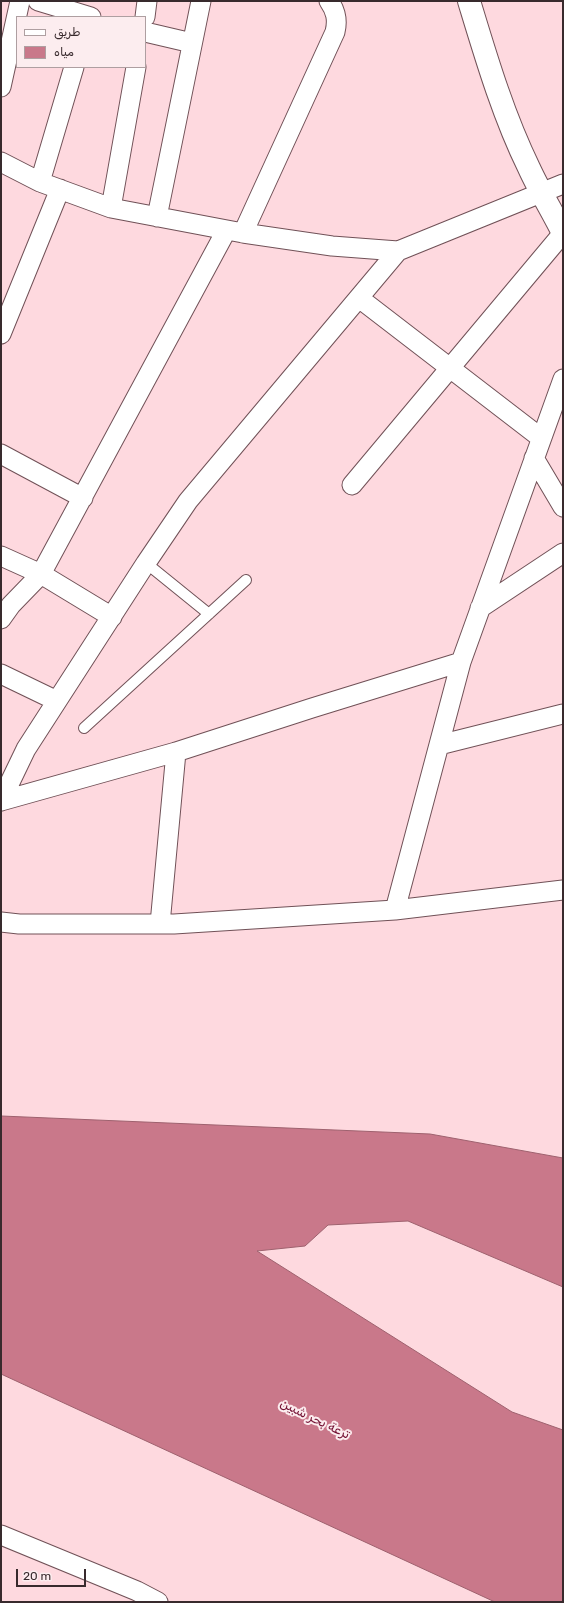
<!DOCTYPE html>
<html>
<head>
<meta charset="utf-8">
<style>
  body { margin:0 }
  #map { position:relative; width:564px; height:1603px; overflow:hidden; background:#fed9df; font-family:Rubik,Cairo,sans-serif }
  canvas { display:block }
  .frame { position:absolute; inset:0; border:2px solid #382a2d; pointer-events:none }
  .legend { position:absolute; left:16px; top:16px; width:130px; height:52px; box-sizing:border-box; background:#fcedef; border:1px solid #ae9fa1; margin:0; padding:5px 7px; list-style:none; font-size:12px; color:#382a2d }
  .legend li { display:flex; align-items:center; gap:8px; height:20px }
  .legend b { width:20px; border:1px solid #ae9fa1 }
  .scale { position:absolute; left:16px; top:1569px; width:70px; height:18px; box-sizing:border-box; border:2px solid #382a2d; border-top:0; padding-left:5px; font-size:12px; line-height:14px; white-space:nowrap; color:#382a2d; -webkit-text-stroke:3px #fcedef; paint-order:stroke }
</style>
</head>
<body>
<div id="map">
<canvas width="564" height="1603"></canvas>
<div class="frame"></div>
<ul class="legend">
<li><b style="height:5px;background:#fff"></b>طريق</li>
<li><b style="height:11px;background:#c9788a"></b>مياه</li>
</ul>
<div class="scale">20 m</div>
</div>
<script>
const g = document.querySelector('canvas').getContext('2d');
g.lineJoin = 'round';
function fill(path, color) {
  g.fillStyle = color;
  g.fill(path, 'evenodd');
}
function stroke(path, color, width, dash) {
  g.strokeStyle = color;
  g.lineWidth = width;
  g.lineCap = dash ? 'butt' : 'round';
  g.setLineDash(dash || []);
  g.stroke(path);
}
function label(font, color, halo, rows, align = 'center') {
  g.font = font + ' Rubik,Cairo,sans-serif';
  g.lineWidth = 4;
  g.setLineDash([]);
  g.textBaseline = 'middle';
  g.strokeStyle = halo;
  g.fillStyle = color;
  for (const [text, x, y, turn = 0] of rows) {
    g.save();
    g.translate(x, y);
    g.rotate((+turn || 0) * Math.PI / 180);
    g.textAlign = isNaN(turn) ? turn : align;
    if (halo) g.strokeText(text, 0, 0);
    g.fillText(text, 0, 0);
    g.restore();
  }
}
const water = new Path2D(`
  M1,1116L430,1134L563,1158V1287L408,1221L328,1225L305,1246L257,1251L512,1412L563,1430V1602H495L1,1374Z`);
const service = new Path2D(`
  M146,563L209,614
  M84,728L246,580`);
const minor = new Path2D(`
  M38,1L91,17
  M145,17L147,1
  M145,32L192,43
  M1,87L20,1
  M1,162L40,182L111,208L243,233L332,246L398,251L563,184
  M40,182L74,67
  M111,208L136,67
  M157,217L201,1
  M243,233L335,32C338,20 336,11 329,1
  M359,298L541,438
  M1,334L60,189
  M1,454L83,498
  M534,458L563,507
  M352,485L563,233
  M1,556L41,574L112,617
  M480,608L563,553
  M1,619L11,605L41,574L226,231
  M1,674L57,701
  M439,745L563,714
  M1,801L26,749L146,563L188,501L398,251
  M1,801L176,752L312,708L461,662
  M395,910L461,662L563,379
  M1,922L19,924H174L395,910L563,890
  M160,924L176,752
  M1,1535L137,1591L158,1602`);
const tertiary = new Path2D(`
  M469,1C486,57 503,115 529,168C539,190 552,211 563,233`);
const waterNames = [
  ["ترعة بحر شبين",315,1419,26]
];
fill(water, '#c9788a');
stroke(water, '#9e616e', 1);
stroke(service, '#705157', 12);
stroke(minor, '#705157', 21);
stroke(tertiary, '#705157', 24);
stroke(service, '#fff', 10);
stroke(minor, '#fff', 19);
stroke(tertiary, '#fff', 22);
label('italic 13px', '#741234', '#fcedef', waterNames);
</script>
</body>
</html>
